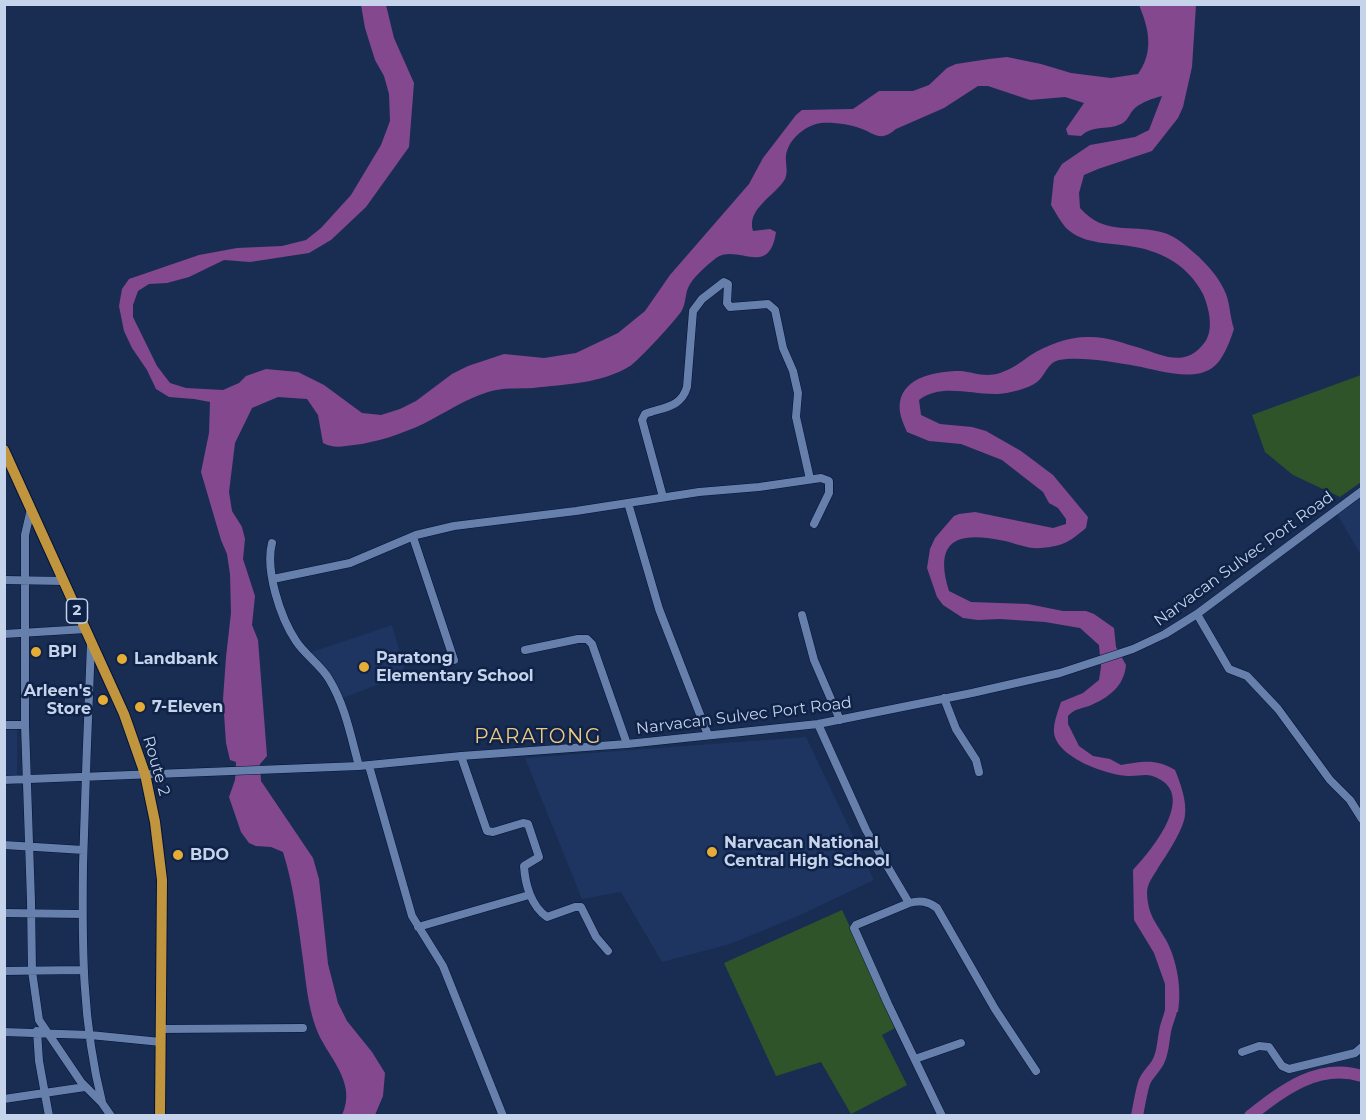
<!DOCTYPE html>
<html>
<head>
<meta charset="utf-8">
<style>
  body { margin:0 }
  #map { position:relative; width:1366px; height:1120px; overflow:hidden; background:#192d52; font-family:Montserrat,sans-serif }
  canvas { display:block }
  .frame { position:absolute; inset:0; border:6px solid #c5d3eb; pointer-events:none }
</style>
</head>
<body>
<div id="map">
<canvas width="1366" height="1120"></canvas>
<div class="frame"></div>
</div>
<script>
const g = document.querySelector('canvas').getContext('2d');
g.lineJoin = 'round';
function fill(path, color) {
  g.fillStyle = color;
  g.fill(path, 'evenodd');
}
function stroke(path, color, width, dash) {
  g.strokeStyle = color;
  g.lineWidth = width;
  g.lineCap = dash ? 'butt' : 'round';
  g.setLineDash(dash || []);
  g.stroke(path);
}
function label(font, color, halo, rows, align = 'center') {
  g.font = font + ' Montserrat,sans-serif';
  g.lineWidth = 5;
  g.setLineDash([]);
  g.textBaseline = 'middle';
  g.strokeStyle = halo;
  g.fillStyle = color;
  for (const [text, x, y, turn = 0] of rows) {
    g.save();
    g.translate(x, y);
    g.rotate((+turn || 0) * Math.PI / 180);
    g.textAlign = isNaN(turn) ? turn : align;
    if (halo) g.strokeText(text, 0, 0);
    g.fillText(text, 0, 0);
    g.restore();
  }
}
const built = new Path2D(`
  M1361,498V555L1337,514Z
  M392,625L406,674L340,699L320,661L309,653Z
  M5,727H17V778L5,777Z
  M806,737L874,880L798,916L730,944L662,962L621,892L582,899L525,758Z`);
const green = new Path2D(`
  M1361,375V482L1340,497L1293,475L1265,452L1252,415Z
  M842,910L897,1027L882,1035L907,1085L851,1114L821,1062L776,1076L724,963Z`);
const water = new Path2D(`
  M361,5H386L394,38L414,83L409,147L366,207L331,240L309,253L250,262L224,260L189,277L167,283L149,284L138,291L133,305V317L157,366L170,383L186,388L223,390L239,383L246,376L266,369L298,372L324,385L362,413L381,415L400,409L416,401L452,374L468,366L504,354L544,358L576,353L618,333L645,311L670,275L749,184L763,158L796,115L802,110L853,109L879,91H913L929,85L947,68L956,64L989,59L1007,57L1041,64L1071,73L1111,78L1138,74C1154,51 1149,29 1139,5H1196L1192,67L1183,107L1178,118L1152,151L1098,169L1084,175L1079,193L1080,208C1105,236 1129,224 1161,232C1177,236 1187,247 1199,257C1210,268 1220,279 1226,294C1230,304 1230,318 1234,329C1230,341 1223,361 1212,368C1192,382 1158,370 1136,366C1115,362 1080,356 1059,360C1047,363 1046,375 1037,382C1028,389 1010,393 998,394C971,395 941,383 919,400L921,415L940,424L972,427L986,431L1021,451L1053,475L1088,517L1086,528C1069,542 1064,546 1041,548C1028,549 1017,544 1005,541C958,531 933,539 949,591L971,602L1028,604L1063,611H1086L1094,614L1114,628L1116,647L1126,665C1124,687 1108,698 1089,706C1080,709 1074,709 1068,716V724L1079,746L1093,756L1110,759L1121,765C1143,762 1154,758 1175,770C1180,782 1187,801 1185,815C1184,829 1166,856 1158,868C1153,877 1147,883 1147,893C1148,916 1156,922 1166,940C1177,960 1182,989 1178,1012L1165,1010V984L1154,953L1134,920L1133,870C1149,853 1194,800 1161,780C1148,772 1142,776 1130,776C1109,776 1057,758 1054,733C1053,723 1058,711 1061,702L1083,693L1099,680L1101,667L1099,645L1080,628L1045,622L1000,619L978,620L963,618L943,605L937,597L927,568L930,549L935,538L954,516L959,514L975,512L1053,528L1066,524V519L1058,508L1049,503L1043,492L1002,460L961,444L929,441L907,432C903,423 898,412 900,402C904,376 939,371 960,371C974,372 984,378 1000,373C1012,369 1021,362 1031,355C1047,345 1068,337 1087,337C1105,336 1123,343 1140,348C1164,356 1186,368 1205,342C1214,329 1209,308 1203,294C1189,267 1164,252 1135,247C1112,242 1085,246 1066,228C1060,221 1056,213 1051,205L1054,177L1062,164L1090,145L1135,137L1149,130L1162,96C1154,98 1142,102 1135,108C1130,112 1129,119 1123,123C1109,131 1094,124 1081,136L1068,135L1066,129L1084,103L1065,97L1030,100L988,86H978L944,108L896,129C891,133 886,137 879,136C873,135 868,131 862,129C850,124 833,122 821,123C804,125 784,143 786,161C786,167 788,172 785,179C775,196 746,209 753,231L770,229L776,232C769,279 738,243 716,258C707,265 692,278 688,288C685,295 686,303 682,310C678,318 638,361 630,366C601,384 565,384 533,388C518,389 503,387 488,392C465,399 445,413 423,424C401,434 378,442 354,445C343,446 334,449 323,443L318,415L307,399L278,397L252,408L235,443L229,492L232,511L242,527L245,539L243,559L255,596L252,625L258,640L267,756L260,764L261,781L313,858L319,879L328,964L338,1003L347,1021L372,1052L385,1073L383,1096L375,1115H342C358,1081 326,1056 316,1028C308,1006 306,983 303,960C298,924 294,887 283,852L271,847L256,846L249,843L241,832L229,797L235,780L236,762L230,760L226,743L223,699L226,657L231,613L230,574L227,554L221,540L201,472L209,433L210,402L194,399L169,397L156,389L147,370L132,348L124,331L119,306L122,289L129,279L199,255L237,248L282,246L306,240L321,228L351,195L381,145L390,121L389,94L384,76L375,60L365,28Z`);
const river = new Path2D(`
  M1137,1116C1139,1105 1141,1093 1144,1083C1147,1074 1156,1068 1159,1060C1164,1049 1163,1038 1166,1027C1169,1016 1174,1008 1171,996
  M1250,1116C1282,1091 1318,1062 1362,1076`);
const minor = new Path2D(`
  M663,497L642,420L645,414C663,407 681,408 687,387L693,311L702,299L724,282L728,284L727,303L730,307L768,304L775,310L783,348L793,371L798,393L796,417L810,479
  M628,503L659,609L708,735
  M31,509L25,535V725L31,901L32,971L39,1020L81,1082L102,1103L111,1116
  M413,537L454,660
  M272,543C265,570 280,617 296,641C305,655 320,664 329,679C345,705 351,737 359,766
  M273,579L350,563L416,535L454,526L576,511L699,492L759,487L821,478L829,481V493L814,524
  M4,580L64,581
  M1197,614L1229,669L1247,676L1278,709L1330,780L1350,800L1362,819
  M802,615L814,660L840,720
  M4,634L86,629
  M91,644C88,718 85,791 83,865C82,946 82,1022 102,1102
  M525,650L578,639H587L592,644L627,744
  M944,698L956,729L976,760L979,772
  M818,724L866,830L909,903L856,925L854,928L888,1004L942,1116
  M4,725H25
  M461,756L487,831L493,832L523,823L528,824L539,857L524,866C525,884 531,906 547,917L575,907H581L596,937L608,951
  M369,766L412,916L443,966L503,1116
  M4,780L359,766L461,756L627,744L818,724L972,693L1060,673L1133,649L1165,634L1197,614L1362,491
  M4,845L83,850
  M909,903C920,900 928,901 937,908L995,1009L1036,1071
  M4,913L82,914
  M418,927L529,895
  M4,971L82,970
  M161,1029L303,1028
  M37,1031L39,1061L49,1116
  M4,1032L90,1035L161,1042
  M1242,1052L1259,1046L1269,1047L1282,1066L1289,1069L1355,1053L1362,1047
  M915,1059L961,1043
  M4,1099L85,1087`);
const highway = new Path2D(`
  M4,450L124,714L145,774L155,822L162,880L160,1116`);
const markers = [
  [36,652,6,"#e5ad36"],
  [122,659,6,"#e5ad36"],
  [364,667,6,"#e5ad36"],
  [103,700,6,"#e5ad36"],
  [140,707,6,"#e5ad36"],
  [712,852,6,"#e5ad36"],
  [178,855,6,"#e5ad36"]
];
const shields = [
  [77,611,21]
];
const shieldNames = [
  ["2",77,611]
];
const streetNames = [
  ["Narvacan Sulvec Port Road",1244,559,-36],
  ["Narvacan Sulvec Port Road",744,716,-7],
  ["Route 2",156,766,74]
];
const poiNames = [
  ["BPI",48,652],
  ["Paratong",376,658],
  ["Elementary School",376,676],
  ["Landbank",134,659],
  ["Arleen's",91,691,"right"],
  ["Store",91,709,"right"],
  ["7-Eleven",152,707],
  ["Narvacan National",724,843],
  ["Central High School",724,861],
  ["BDO",190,855]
];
const quarterNames = [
  ["PARATONG",538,737]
];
fill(built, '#1e3561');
fill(green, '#2f542a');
fill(water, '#84488e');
stroke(river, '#84488e', 12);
stroke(minor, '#031337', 9);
stroke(highway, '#031337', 12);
stroke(minor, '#677fab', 8);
stroke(highway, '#c1953e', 10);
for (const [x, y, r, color] of markers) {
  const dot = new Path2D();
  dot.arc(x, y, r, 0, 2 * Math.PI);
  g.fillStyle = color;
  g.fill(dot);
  stroke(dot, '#0f2247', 2);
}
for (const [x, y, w] of shields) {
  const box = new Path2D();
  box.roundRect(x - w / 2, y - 12, w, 24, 4.5);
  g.fillStyle = '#0f2247';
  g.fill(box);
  stroke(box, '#c5d3eb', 1.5);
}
label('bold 15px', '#c5d3eb', null, shieldNames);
label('16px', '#c5d3eb', '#0f2247', streetNames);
label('bold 16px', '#c5d3eb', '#0f2247', poiNames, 'left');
g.letterSpacing = '1.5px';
label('20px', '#f0c981', '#0f2247', quarterNames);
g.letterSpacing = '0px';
</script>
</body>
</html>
